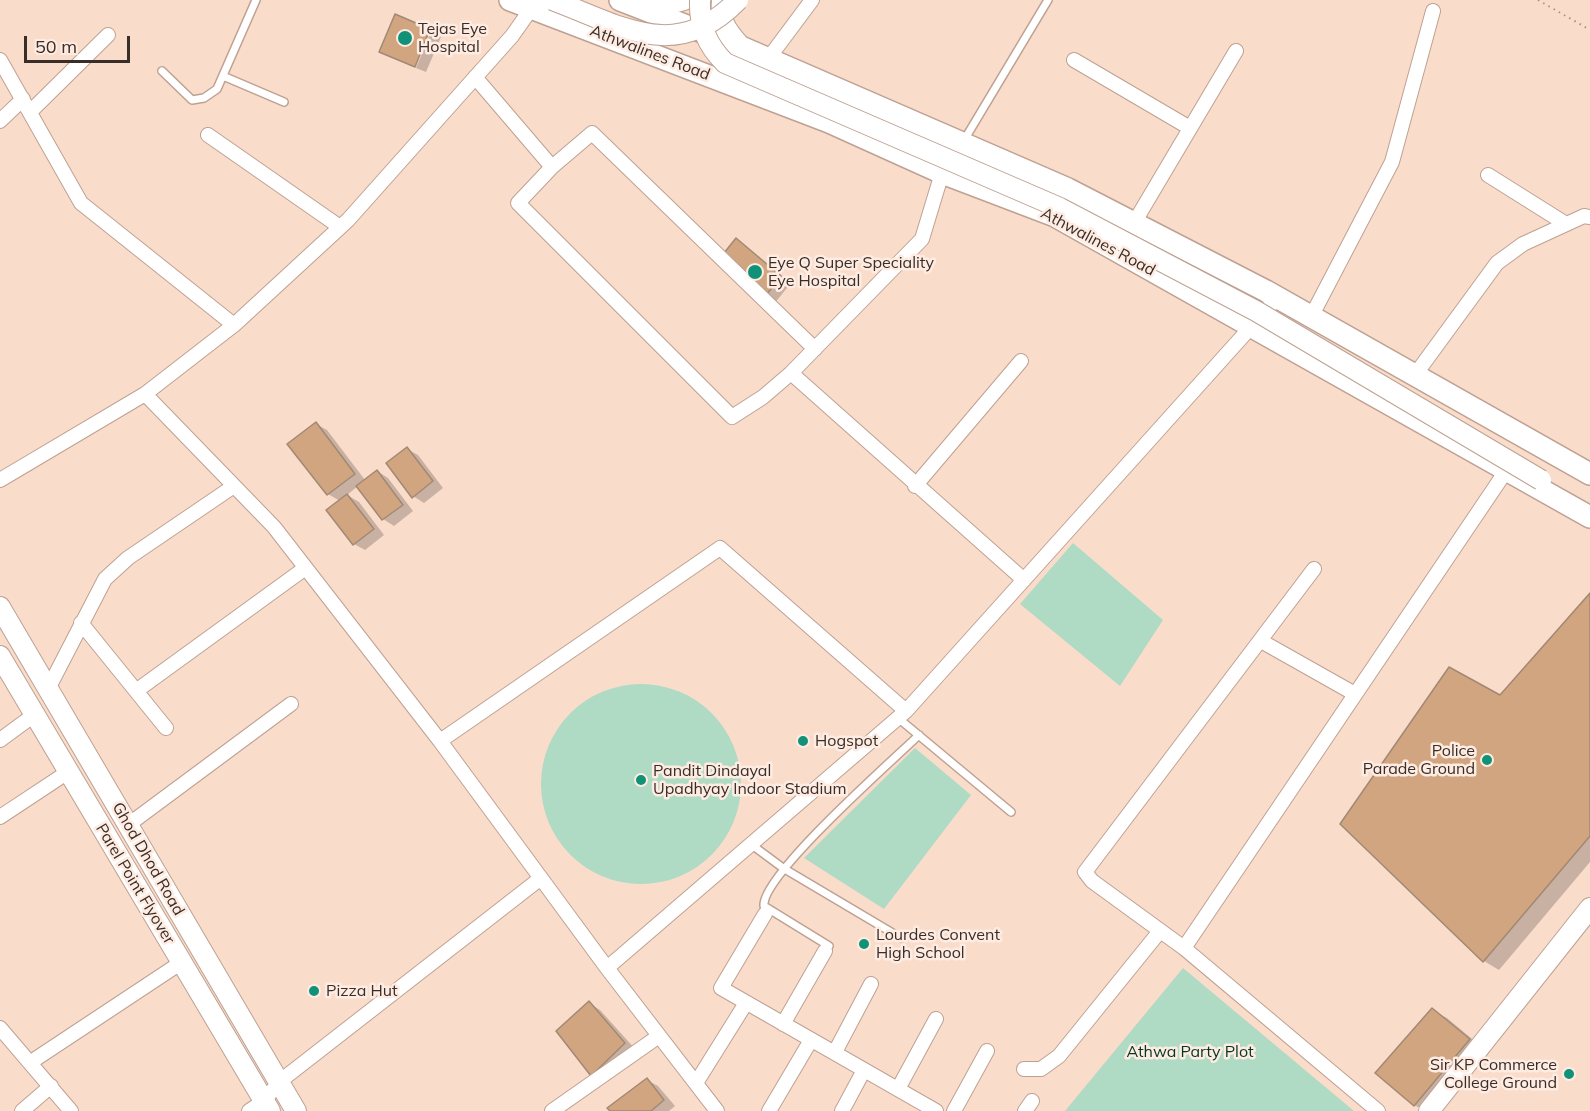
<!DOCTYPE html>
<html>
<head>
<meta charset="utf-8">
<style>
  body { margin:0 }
  #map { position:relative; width:1590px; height:1111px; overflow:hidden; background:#fadccb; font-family:Mulish,sans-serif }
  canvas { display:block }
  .scale { position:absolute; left:24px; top:36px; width:106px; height:27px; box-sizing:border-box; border:3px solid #392d27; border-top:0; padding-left:8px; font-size:18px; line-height:21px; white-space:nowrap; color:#392d27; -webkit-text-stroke:4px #feece2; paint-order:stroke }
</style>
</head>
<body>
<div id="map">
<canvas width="1590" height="1111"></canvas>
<div class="scale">50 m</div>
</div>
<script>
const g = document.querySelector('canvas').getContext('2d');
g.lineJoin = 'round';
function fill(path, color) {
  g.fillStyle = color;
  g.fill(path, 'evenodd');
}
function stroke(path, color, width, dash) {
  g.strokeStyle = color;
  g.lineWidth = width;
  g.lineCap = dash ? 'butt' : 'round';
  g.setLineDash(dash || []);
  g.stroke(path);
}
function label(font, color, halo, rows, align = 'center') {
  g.font = font + ' Mulish,sans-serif';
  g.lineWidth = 5;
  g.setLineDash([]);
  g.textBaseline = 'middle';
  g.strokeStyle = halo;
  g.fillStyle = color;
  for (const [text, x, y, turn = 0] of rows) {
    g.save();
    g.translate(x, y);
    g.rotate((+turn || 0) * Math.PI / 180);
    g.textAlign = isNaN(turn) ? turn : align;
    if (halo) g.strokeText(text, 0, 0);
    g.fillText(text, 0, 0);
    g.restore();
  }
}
const green = new Path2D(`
  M1073,543L1163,620L1120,686L1020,604Z
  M541 784a100 100 0 1 1 200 0a100 100 0 1 1-200 0Z
  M915,748L971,795L884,909L804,858Z
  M1183,968L1354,1111H1065Z`);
const shadow = new Path2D(`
  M431,31L441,37L426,72L416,68Z
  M737,240L791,283L774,304L763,297Z
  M316,424L327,430L365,480L377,471L388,478L413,511L394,526L383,519L358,486L347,495L359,502L384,535L365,550L354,544L340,501L328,494L289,444Z
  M407,449L418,455L443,488L424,503L413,496Z
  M1590,595V862L1499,970L1484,961L1342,824L1500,697Z
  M589,1003L600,1010L636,1050L592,1075Z
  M1432,1010L1447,1018L1484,1049L1426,1111L1414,1105Z
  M647,1080L658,1086L675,1106L669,1111H612Z`);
const building = new Path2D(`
  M395,14L430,29L415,67L379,52Z
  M736,238L781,276L763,299L720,258Z
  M316,422L355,474L327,495L287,444Z
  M407,447L433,481L412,498L386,463Z
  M377,470L403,505L382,520L356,486Z
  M347,494L374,529L353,545L326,510Z
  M1590,593V836L1483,962L1340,824L1449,667L1500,695Z
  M589,1001L625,1043L591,1076L556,1031Z
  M1432,1008L1470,1039L1414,1106L1375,1073Z
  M647,1078L664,1100L651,1111H610L607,1108Z`);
const path = new Path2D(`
  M1538,0L1590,30`);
const lane = new Path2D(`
  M162,71L192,100L204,98L217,89L256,0
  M223,76L284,102
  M963,142L1048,0
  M898,718L1011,812
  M752,845L783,868L901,938
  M829,946L764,906C761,876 892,761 919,735`);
const street = new Path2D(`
  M536,2L512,36L348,220L234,325L145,394L274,527L440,741L607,968L717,1111
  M768,59L812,0
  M0,60L81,203L234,325
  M1074,60L1190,128
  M475,77L552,167L518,203L732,417L763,397L791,373L922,239L942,173
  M30,112L108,35
  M0,121L23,99
  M208,135L340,227
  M552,167L592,133L815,349
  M1488,175L1566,224
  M1134,223L1236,51
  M1311,317L1392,162L1433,11
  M791,373L1024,580
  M1415,375L1497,263L1523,244L1584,216L1590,217
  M0,480L145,394
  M915,486L1021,361
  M1314,569L1085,872L1092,881L1184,948L1378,1111
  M81,623L166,728
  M1261,641L1355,694
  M48,689L105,579L128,558L234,486
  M136,691L304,569
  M0,740L34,715
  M440,741L720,548L906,711
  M0,817L68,772
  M128,825L291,704
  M765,914L721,988L936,1111
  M1184,948L1506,471
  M607,968L906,711L1277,298
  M783,1024L825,951
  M0,1028L71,1111
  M835,1052L871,984
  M31,1062L182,962
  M1024,1069H1041L1059,1056L1160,931
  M696,1083L746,1003
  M898,1089L936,1019
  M22,1111L51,1086
  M249,1111L264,1101L279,1082L541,878
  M552,1111L659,1036
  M769,1111L811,1040
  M842,1111L864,1070
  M954,1111L987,1051
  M1025,1111L1032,1101`);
const secondary = new Path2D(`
  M722,0C720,24 726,29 741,47
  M634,2L664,5L684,0
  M0,607L296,1111
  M0,656L270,1111
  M1429,1111L1590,908`);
const primary = new Path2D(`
  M510,0L829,122L942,173L1055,216L1590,517
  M620,0L741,47L1068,189L1266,291L1590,474`);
const secondaryBridge = new Path2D(`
  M552,0C622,26 676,64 738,0
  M700,0C699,26 707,45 725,63L1060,208L1256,311L1541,480`);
const markers = [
  [405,38,8,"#109178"],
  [755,272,8,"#109178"],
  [803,741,6,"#109178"],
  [1487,760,6,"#109178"],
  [641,780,6,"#109178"],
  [864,944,6,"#109178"],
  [314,991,6,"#109178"],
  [1569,1074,6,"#109178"]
];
const poiNames = [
  ["Tejas Eye",418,29],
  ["Hospital",418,47],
  ["Eye Q Super Speciality",768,263],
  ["Eye Hospital",768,281],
  ["Hogspot",815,741],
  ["Police",1475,751,"right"],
  ["Parade Ground",1475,769,"right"],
  ["Pandit Dindayal",653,771],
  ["Upadhyay Indoor Stadium",653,789],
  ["Lourdes Convent",876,935],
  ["High School",876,953],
  ["Pizza Hut",326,991],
  ["Sir KP Commerce",1557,1065,"right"],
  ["College Ground",1557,1083,"right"]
];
const streetNames = [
  ["Athwalines Road",650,53,21],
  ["Athwalines Road",1098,242,28],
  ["Ghod Dhod Road",148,859,60],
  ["Parel Point Flyover",135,884,59]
];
const parkNames = [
  ["Athwa Party Plot",1190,1052]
];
fill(green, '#afdac4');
fill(shadow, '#0003');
fill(building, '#d1a57f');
stroke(building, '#a18975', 1.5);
stroke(lane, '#bea192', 10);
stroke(street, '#bea192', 16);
stroke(secondary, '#bea192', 22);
stroke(primary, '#bea192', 24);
stroke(path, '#a79084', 2, [1.5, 4.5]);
stroke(lane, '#fff', 7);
stroke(street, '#fff', 14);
stroke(secondary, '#fff', 20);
stroke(primary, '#fff', 21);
stroke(secondaryBridge, '#bea192', 22, []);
stroke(secondaryBridge, '#fff', 20);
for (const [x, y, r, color] of markers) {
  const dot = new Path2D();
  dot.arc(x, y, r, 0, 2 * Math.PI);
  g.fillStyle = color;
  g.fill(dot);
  stroke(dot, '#feece2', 2);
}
label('16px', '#392d27', '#feece2', poiNames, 'left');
label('16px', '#392d27', '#feece2', streetNames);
label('16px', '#033623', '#feece2', parkNames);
</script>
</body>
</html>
